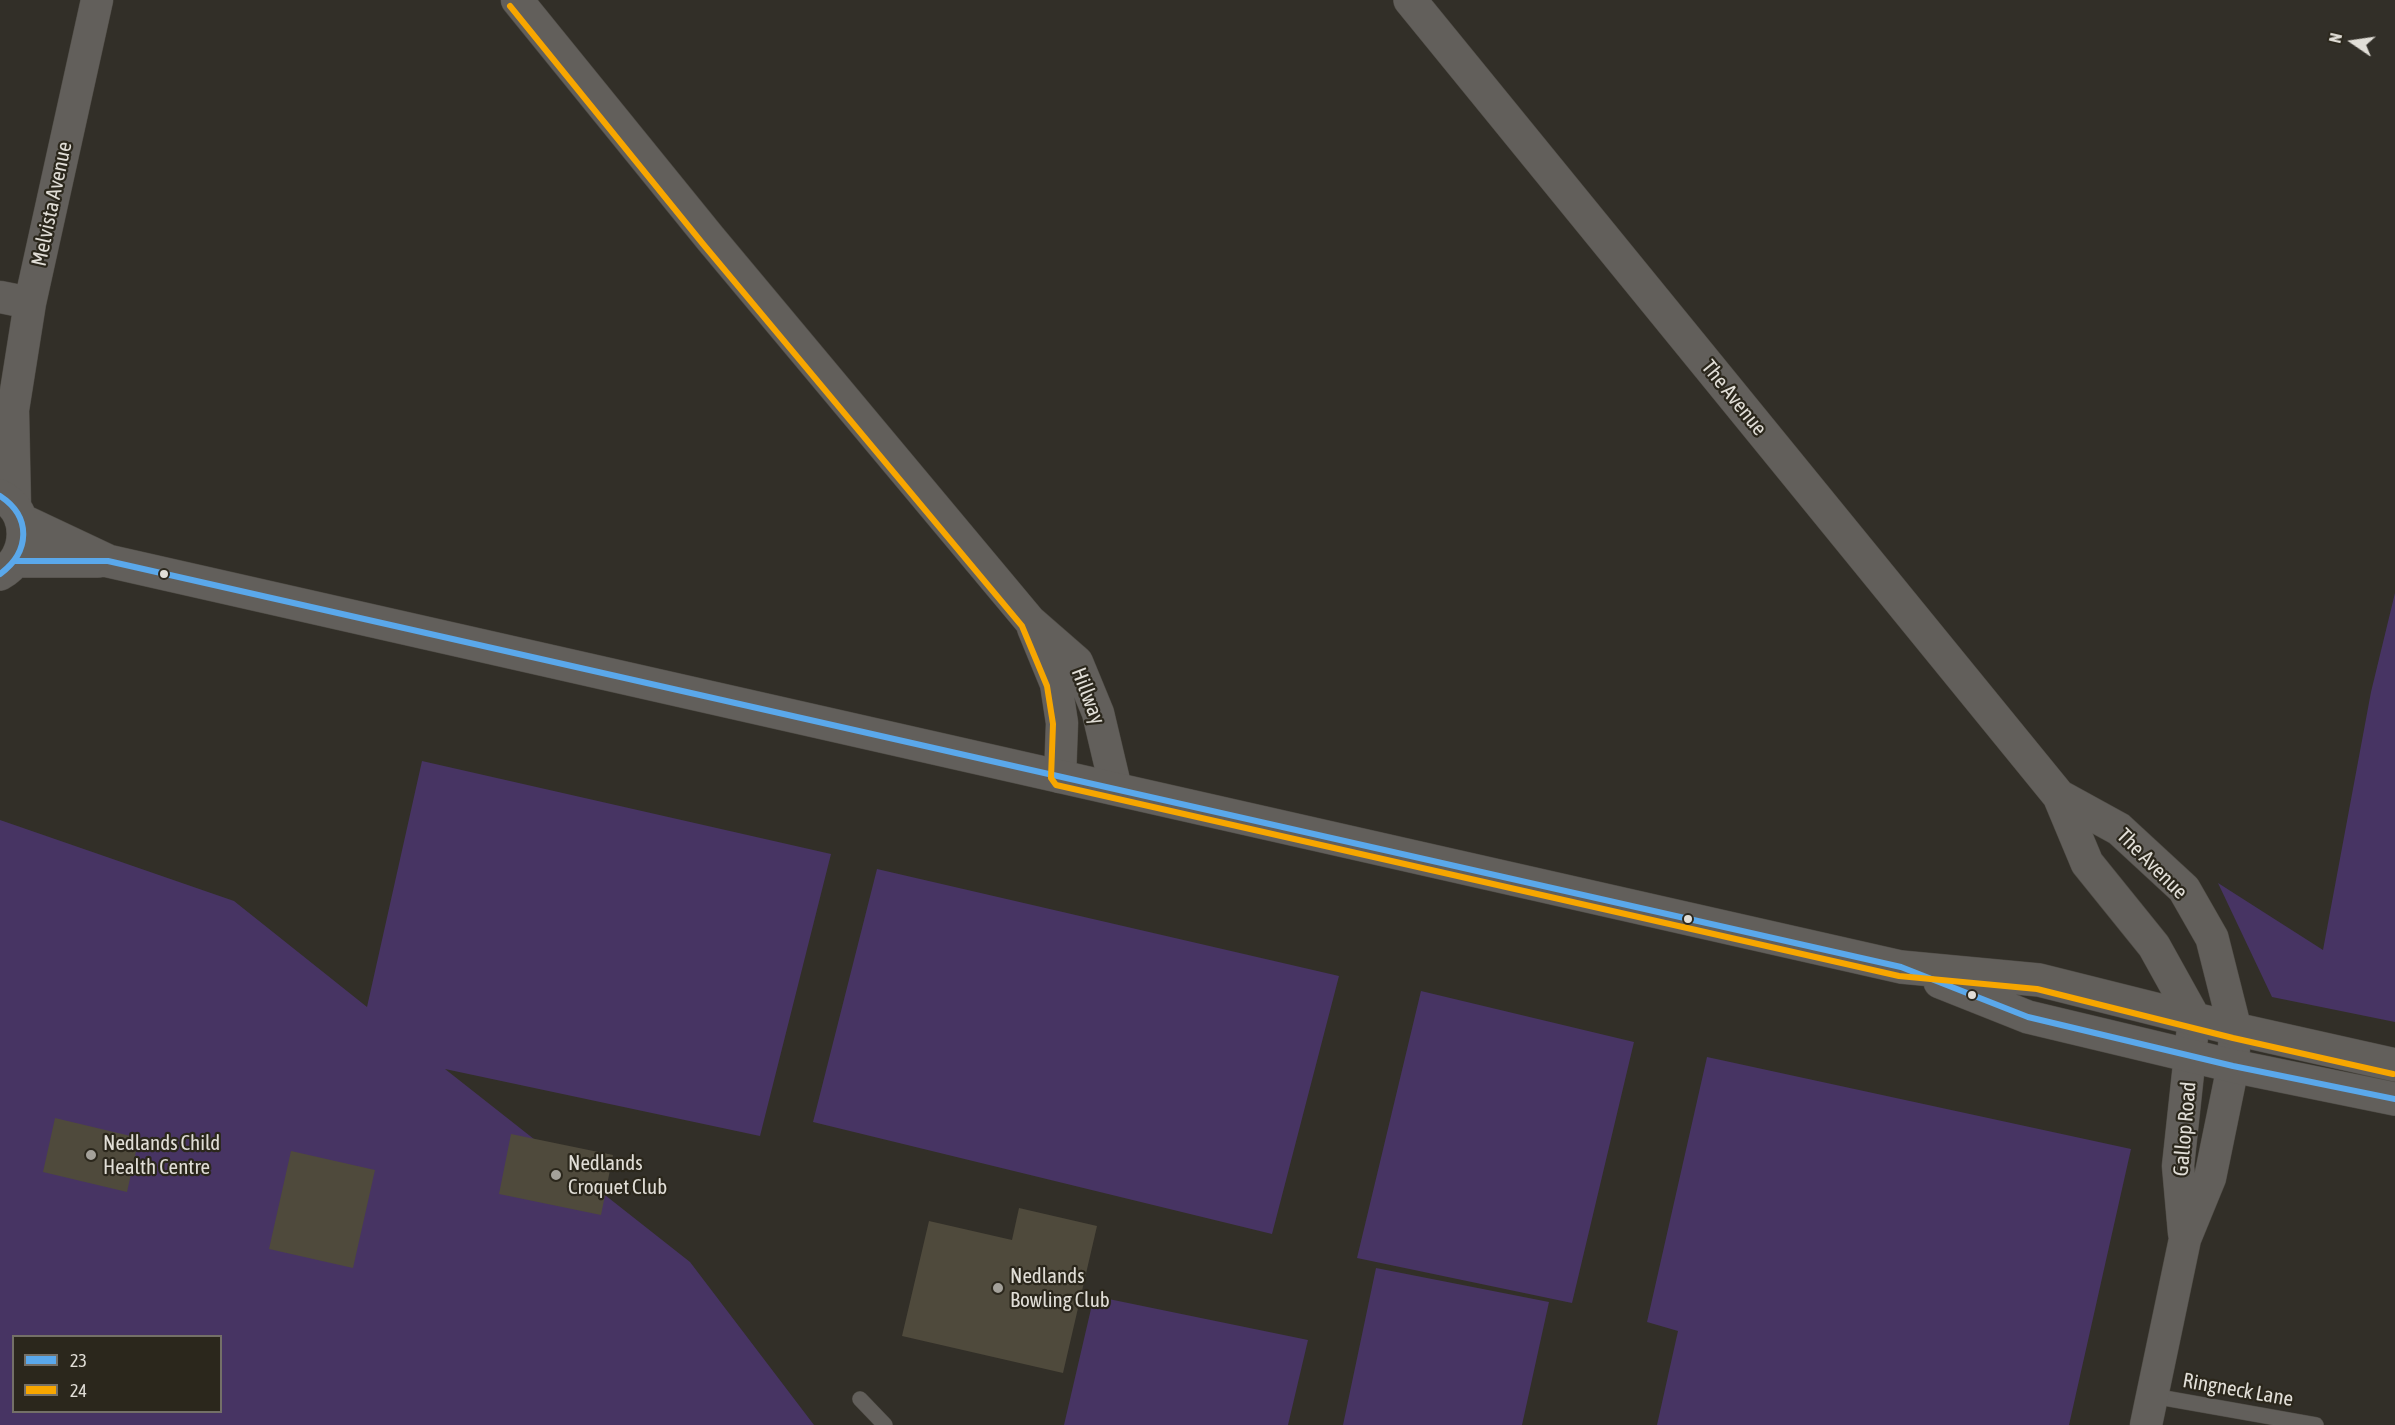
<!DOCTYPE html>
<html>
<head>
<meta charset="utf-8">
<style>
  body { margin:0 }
  #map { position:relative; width:2395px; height:1425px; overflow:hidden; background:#322f28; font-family:"Asap Condensed",sans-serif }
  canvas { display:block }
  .legend { position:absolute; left:12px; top:1335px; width:210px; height:78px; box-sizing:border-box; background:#2b271c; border:2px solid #747067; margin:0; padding:8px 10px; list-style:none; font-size:18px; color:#e1ded7 }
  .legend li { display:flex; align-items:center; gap:12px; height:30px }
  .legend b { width:30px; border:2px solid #747067 }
  .north { position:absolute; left:2323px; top:12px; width:60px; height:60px; -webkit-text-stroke:4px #2b271c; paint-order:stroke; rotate:283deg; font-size:16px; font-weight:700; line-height:24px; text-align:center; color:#e1ded7 }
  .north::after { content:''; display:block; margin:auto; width:21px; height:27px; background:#e1ded7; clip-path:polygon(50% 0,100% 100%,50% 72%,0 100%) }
</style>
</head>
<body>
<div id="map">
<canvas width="2395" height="1425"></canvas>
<ul class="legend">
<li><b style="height:8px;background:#5aa8eb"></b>23</li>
<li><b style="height:8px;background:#f7a600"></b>24</li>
</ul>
<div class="north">N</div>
</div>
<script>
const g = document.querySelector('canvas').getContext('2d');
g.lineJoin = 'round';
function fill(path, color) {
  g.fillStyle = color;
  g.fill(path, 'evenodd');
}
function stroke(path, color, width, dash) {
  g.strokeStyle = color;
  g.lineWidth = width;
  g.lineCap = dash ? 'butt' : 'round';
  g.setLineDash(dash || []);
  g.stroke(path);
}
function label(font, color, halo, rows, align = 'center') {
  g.font = font + ' "Asap Condensed",sans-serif';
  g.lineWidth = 4.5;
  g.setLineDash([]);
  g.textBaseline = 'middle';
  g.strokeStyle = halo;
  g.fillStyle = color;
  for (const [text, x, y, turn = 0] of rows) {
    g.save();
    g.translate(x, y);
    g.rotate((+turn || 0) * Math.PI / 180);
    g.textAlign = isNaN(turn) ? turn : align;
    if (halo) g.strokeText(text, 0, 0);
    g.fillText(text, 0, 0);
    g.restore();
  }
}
const green = new Path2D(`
  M2395,593V1022L2272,997L2218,883L2323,950L2371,692Z
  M422,761L831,854L760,1136L445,1069L690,1262L814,1425H0V820L234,901L367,1007ZM14,1336H220V1412H14Z
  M877,869L1339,976L1272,1234L813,1122Z
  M1421,991L1634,1042L1572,1303L1357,1258Z
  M1707,1057L2131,1149L2069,1425H1657L1678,1331L1647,1322Z
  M1376,1268L1549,1302L1522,1425H1343Z
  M1094,1296L1308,1340L1288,1425H1064Z`);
const building = new Path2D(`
  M55,1118L139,1138L127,1192L43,1172Z
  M511,1134L613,1155L601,1215L499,1194Z
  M291,1151L375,1170L353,1268L269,1249Z
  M1019,1208L1097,1226L1063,1373L902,1336L929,1221L1012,1240Z`);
const service = new Path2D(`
  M2153,1396L2316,1425
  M860,1399L885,1425`);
const minor = new Path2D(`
  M517,0L710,238L1030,621L1077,662L1098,713L1116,789
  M0,297L30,303
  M15,507L13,410L30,303L97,0
  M1033,628L1056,684L1062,723L1060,777
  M2184,1233L2178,1166L2194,1018
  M2146,1425L2185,1239L2210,1178L2233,1066L2235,1029`);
const tertiary = new Path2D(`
  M1410,0L2059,796L2087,863L2154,946L2194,1018
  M0,496C32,511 30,558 0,574
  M21,520L108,561L1901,967L2039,980L2235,1029L2395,1065
  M16,561H98
  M2059,796L2119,829L2184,889L2212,938L2235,1029
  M1940,982L2028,1017L2233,1066L2395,1099`);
const bus1 = new Path2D(`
  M0,496C32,517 30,552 0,574
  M16,561H108L1901,967L2028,1017L2233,1066L2395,1099`);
const bus2 = new Path2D(`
  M510,6L703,244L1022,626L1047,686L1053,724L1051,778L1056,785L1899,976L2037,989L2233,1038L2393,1074`);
const markers = [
  [164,574,5,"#e1ded7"],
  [1688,919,5,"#e1ded7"],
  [1972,995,5,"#e1ded7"],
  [91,1155,6,"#a4a19a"],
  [556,1175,6,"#a4a19a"],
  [998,1288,6,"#a4a19a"]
];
const streetNames = [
  ["Melvista Avenue",52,204,-78],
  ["The Avenue",1734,398,51],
  ["Hillway",1088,696,69],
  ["The Avenue",2152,864,45],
  ["Gallop Road",2185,1129,-85],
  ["Ringneck Lane",2238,1390,10]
];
const poiNames = [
  ["Nedlands Child",103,1143],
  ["Health Centre",103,1167],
  ["Nedlands",568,1163],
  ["Croquet Club",568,1187],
  ["Nedlands",1010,1276],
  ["Bowling Club",1010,1300]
];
fill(green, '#473463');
fill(building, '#4f4a3c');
stroke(service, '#4e4b45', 16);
stroke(minor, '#4e4b45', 33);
stroke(tertiary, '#4e4b45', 34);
stroke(service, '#625f5b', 15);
stroke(minor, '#625f5b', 32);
stroke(tertiary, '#625f5b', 33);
stroke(bus1, '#5aa8eb', 6);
stroke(bus2, '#f7a600', 6);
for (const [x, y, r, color] of markers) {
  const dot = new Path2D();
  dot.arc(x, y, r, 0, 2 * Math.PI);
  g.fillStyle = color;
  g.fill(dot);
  stroke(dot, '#2b271c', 2);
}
label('21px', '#e1ded7', '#2b271c', streetNames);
label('21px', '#e1ded7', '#2b271c', poiNames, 'left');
</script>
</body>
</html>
